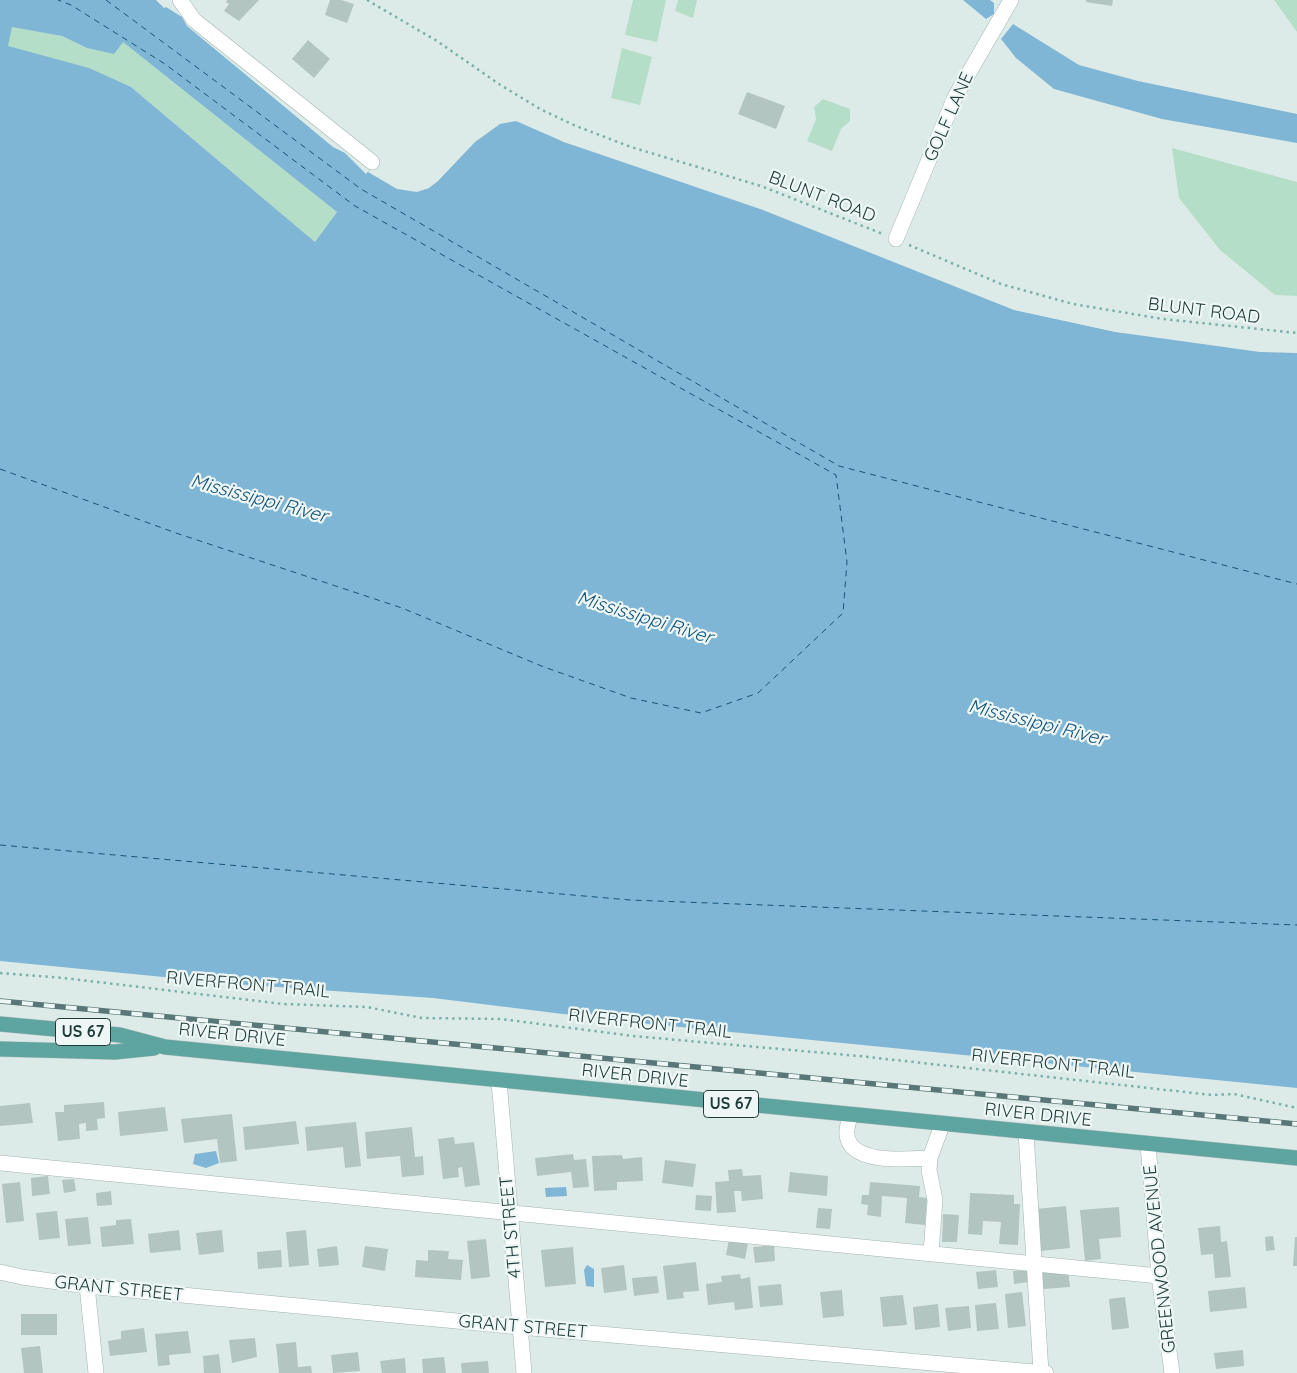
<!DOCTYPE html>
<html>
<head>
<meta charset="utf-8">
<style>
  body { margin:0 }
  canvas { display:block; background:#ddebe8 }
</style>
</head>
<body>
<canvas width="1297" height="1373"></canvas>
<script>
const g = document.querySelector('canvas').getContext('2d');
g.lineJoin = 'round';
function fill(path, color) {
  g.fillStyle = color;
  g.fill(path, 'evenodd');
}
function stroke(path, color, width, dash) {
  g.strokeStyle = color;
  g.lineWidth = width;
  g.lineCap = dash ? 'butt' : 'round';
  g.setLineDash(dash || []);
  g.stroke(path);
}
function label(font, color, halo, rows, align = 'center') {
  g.font = font + ' Quicksand,sans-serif';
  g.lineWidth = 4.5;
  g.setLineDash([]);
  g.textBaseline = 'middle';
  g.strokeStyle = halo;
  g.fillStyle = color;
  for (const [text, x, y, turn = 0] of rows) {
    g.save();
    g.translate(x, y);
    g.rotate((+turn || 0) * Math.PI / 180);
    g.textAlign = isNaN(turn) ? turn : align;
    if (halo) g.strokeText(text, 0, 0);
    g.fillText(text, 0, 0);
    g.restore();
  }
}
const green = new Path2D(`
  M633,0H666L657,42L625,35Z
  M678,0H697L693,18L675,11Z
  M1274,0H1297V32Z
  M12,26L62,36L87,48L123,41L337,212L315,242L131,87L7,46Z
  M622,48L652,57L640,105L611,98Z
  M823,99L850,109V121L841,129L832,151L807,141L816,119L814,107Z
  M1172,148L1297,182V296L1275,295L1220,250L1179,198Z`);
const water = new Path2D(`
  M0,0H156L164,8L166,7L182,17L187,26L333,147L345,153L366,174L370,169L403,187L430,183L488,124L517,118L564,142L772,208L1016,310L1116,332L1297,351V1088L620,1021L433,998L235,984L0,961ZM12,27L62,36L87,48L114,54L123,42L337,212L315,242L131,87L89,68L8,46Z
  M963,0H990L994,3V14L986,19Z
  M1013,24L1079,65L1138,81L1297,114V143L1162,119L1054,89L1016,58L1001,39Z
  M216,1151L219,1163L206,1168L193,1164L195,1154Z
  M566,1187L567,1196L546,1197L545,1188Z
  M587,1265L594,1269V1287L586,1286L584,1270Z`);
const pier = new Path2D(`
  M517,115L565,140L773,206L1016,307L1116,330L1297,348V353L1260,352L1116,332L1014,310L763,210L564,142L516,121L500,124L475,142L438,181L429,188L417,192L397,189L368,172L372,167L404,184L429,181L486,122Z`);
const ferry = new Path2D(`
  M106,0L361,189L839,466L1297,584
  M0,469L176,533L402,608L544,667L631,698L701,713L758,693L843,613L847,562L836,475L355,206L165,64L71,5L58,0
  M0,845L630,900L1297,925`);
const building = new Path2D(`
  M227,0H259L239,21L224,11L229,4L226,2Z
  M330,0H341L354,4L347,23L325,15Z
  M1086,0H1113L1112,6L1086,2Z
  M308,40L330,59L314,78L292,59Z
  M747,92L785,106L776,129L738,114Z
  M104,1102L105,1118L97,1119L98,1130L86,1131V1123L79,1124L80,1139L58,1141L55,1112H64V1105Z
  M30,1103L33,1123L0,1126V1106Z
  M165,1107L168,1131L120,1136L118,1112Z
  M232,1114L237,1161L220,1163L217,1139L184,1143L181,1119Z
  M296,1121L299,1144L245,1150L243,1127Z
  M356,1122L361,1166L345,1168L343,1147L307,1151L305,1127Z
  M412,1127L415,1157L423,1156L424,1175L402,1177L400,1156L367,1159L365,1132Z
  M454,1137L455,1144L474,1142L480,1185L465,1187L462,1167L458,1168L459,1177L443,1179L438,1139Z
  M573,1154L574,1160L586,1159L589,1187L573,1188L571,1172L537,1176L535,1158Z
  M622,1155L623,1159L642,1157L643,1181L617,1182V1190L594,1191L592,1156Z
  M665,1160L696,1164L693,1187L662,1183Z
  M742,1169L743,1176L761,1175L763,1199L742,1201L741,1191H734L736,1212L717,1213L715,1182L729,1181L728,1170Z
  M790,1172L828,1176L827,1196L788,1192Z
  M48,1176L50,1194L32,1196L31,1178Z
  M74,1179L76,1191L64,1193L62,1180Z
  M20,1182L24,1221L6,1223L2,1184Z
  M870,1182L920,1186L919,1197L927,1198L925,1225L905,1223L907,1198L882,1196L881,1217L867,1215L868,1205L861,1204L862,1195H869Z
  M111,1191L112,1205L97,1206L96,1193Z
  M970,1193L1014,1195V1204H1020L1018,1245L999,1244L1001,1222L983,1221L982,1235L968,1234Z
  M696,1195L712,1196L711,1211L695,1210Z
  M1066,1206L1070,1248L1040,1251L1036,1209Z
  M1119,1207L1121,1237L1099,1239L1101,1259L1085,1261L1080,1210Z
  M818,1208L832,1209L830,1229L816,1228Z
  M57,1211L60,1238L39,1240L36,1213Z
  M943,1214L959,1215L957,1242H942Z
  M88,1217L91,1244L68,1246L65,1219Z
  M131,1219L134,1244L102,1247L100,1227L116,1225V1220Z
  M1220,1226L1221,1242L1227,1241L1231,1277L1215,1278L1213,1254L1201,1255L1198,1228Z
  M179,1230L181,1250L150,1253L148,1234Z
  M222,1230L224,1252L199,1255L196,1233Z
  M306,1230L309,1265L289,1267L286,1232Z
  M1273,1236L1275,1250L1266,1251L1265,1237Z
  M1295,1237H1297V1266H1293Z
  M486,1239L490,1277L471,1279L467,1241Z
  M729,1239L748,1243L745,1259L726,1255Z
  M774,1245L775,1261L755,1263L753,1247Z
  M337,1246L339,1265L319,1267L317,1249Z
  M365,1246L388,1249L385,1271L362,1267Z
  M573,1247L576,1284L545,1287L541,1250Z
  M281,1250L282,1267L258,1269L257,1252Z
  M428,1250L449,1251L448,1259L463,1260L461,1280L415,1277L416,1260L428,1261Z
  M696,1262L699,1291L683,1292L684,1298L667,1300L663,1266Z
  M624,1265L627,1290L604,1293L601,1268Z
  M1068,1269L1070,1287L1043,1289L1041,1272Z
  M996,1270L998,1287L978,1289L976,1272Z
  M1027,1270L1029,1282L1014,1284L1013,1271Z
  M740,1274L741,1279L750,1277L753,1308L735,1310L734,1302L708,1305L706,1284L722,1282L721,1276Z
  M657,1276L659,1293L634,1296L632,1278Z
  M781,1284L783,1305L760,1307L758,1286Z
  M1245,1287L1247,1308L1210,1312L1208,1291Z
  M842,1290L844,1316L823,1318L820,1292Z
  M1022,1292L1026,1326L1008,1328L1005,1294Z
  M903,1295L907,1325L883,1327L880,1297Z
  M1125,1297L1129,1328L1112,1330L1109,1299Z
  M996,1303L999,1329L977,1331L975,1305Z
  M938,1304L940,1327L915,1330L913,1307Z
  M969,1306L971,1328L948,1331L945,1308Z
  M21,1314H57V1335H21Z
  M144,1328L147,1352L110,1356L108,1341L121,1339V1331Z
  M188,1331L191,1353L169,1355L170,1365L158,1366L155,1334Z
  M255,1338L257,1357L232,1363L229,1340Z
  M296,1342L298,1367L311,1366L312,1373H279L276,1344Z
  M40,1346L43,1373H24L21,1348Z
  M1243,1350L1244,1366L1216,1369L1214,1353Z
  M358,1352L360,1371L333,1373L331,1355Z
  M219,1354L221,1373H204L203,1356Z
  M444,1357L446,1373H423L422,1359Z
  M405,1358L406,1373H382L380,1361Z
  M488,1361L489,1373H462L461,1363Z`);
const path = new Path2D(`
  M367,0L437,41L499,84L540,109L576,126L631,147L761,186L883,234
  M909,245L1001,284L1073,304L1163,319L1297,333
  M0,973L64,978L283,1004L367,1007L422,1018L501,1019L633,1036L859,1056L1212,1095L1234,1094L1297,1108`);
const minor = new Path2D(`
  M180,0L194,20L372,162
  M896,239L955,97L1011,0
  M499,1081L524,1373
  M850,1116C849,1121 846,1129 847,1135C850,1165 909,1159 930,1158
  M1026,1133L1041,1372
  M1148,1145L1159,1276L1172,1373
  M0,1163L1159,1276
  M931,1253L935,1200L929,1170L930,1158L942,1125
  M0,1272L22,1277L87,1286L520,1327L1046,1373
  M87,1286L96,1373`);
const major = new Path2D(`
  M0,1024L120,1035L165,1047L1297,1158
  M0,1049L115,1052L154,1048`);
const rail = new Path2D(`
  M0,1001L1297,1124`);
const shields = [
  [83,1032,55],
  [731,1104,55]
];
const shieldNames = [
  ["US 67",83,1032],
  ["US 67",731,1104]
];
const streetNames = [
  ["GOLF LANE",949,117,-66],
  ["BLUNT ROAD",822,197,21],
  ["BLUNT ROAD",1204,311,7],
  ["RIVERFRONT TRAIL",248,985,5],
  ["RIVERFRONT TRAIL",650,1024,6],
  ["RIVER DRIVE",232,1035,6],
  ["RIVERFRONT TRAIL",1053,1064,6],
  ["RIVER DRIVE",635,1076,6],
  ["RIVER DRIVE",1038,1115,6],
  ["4TH STREET",511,1227,-95],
  ["GREENWOOD AVENUE",1160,1259,-96],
  ["GRANT STREET",119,1289,6],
  ["GRANT STREET",523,1327,5]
];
const waterNames = [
  ["Mississippi River",259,499,15],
  ["Mississippi River",645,618,17],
  ["Mississippi River",1037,723,14]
];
fill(green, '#b4dec8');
fill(water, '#80b6d5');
fill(pier, '#ddebe8');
stroke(ferry, '#14547b', 1, [6, 5]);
fill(building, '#b3c5c1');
stroke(minor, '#a0b3b0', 16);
stroke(major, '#c0c8c8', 16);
stroke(path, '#7bb1ab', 2.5, [2.5, 4]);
stroke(minor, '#fff', 15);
stroke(major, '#5ea4a1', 15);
stroke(rail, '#587776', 5.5);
stroke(rail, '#eef7f5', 4, [11]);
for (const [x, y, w] of shields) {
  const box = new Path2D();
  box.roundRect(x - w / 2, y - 13.5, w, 27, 4);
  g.fillStyle = '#eef7f5';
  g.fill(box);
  stroke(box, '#1e3b3a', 1);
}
label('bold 16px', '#1e3b3a', null, shieldNames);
label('18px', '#1e3b3a', '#eef7f5', streetNames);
label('italic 19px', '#14547b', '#eef7f5', waterNames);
</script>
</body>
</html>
